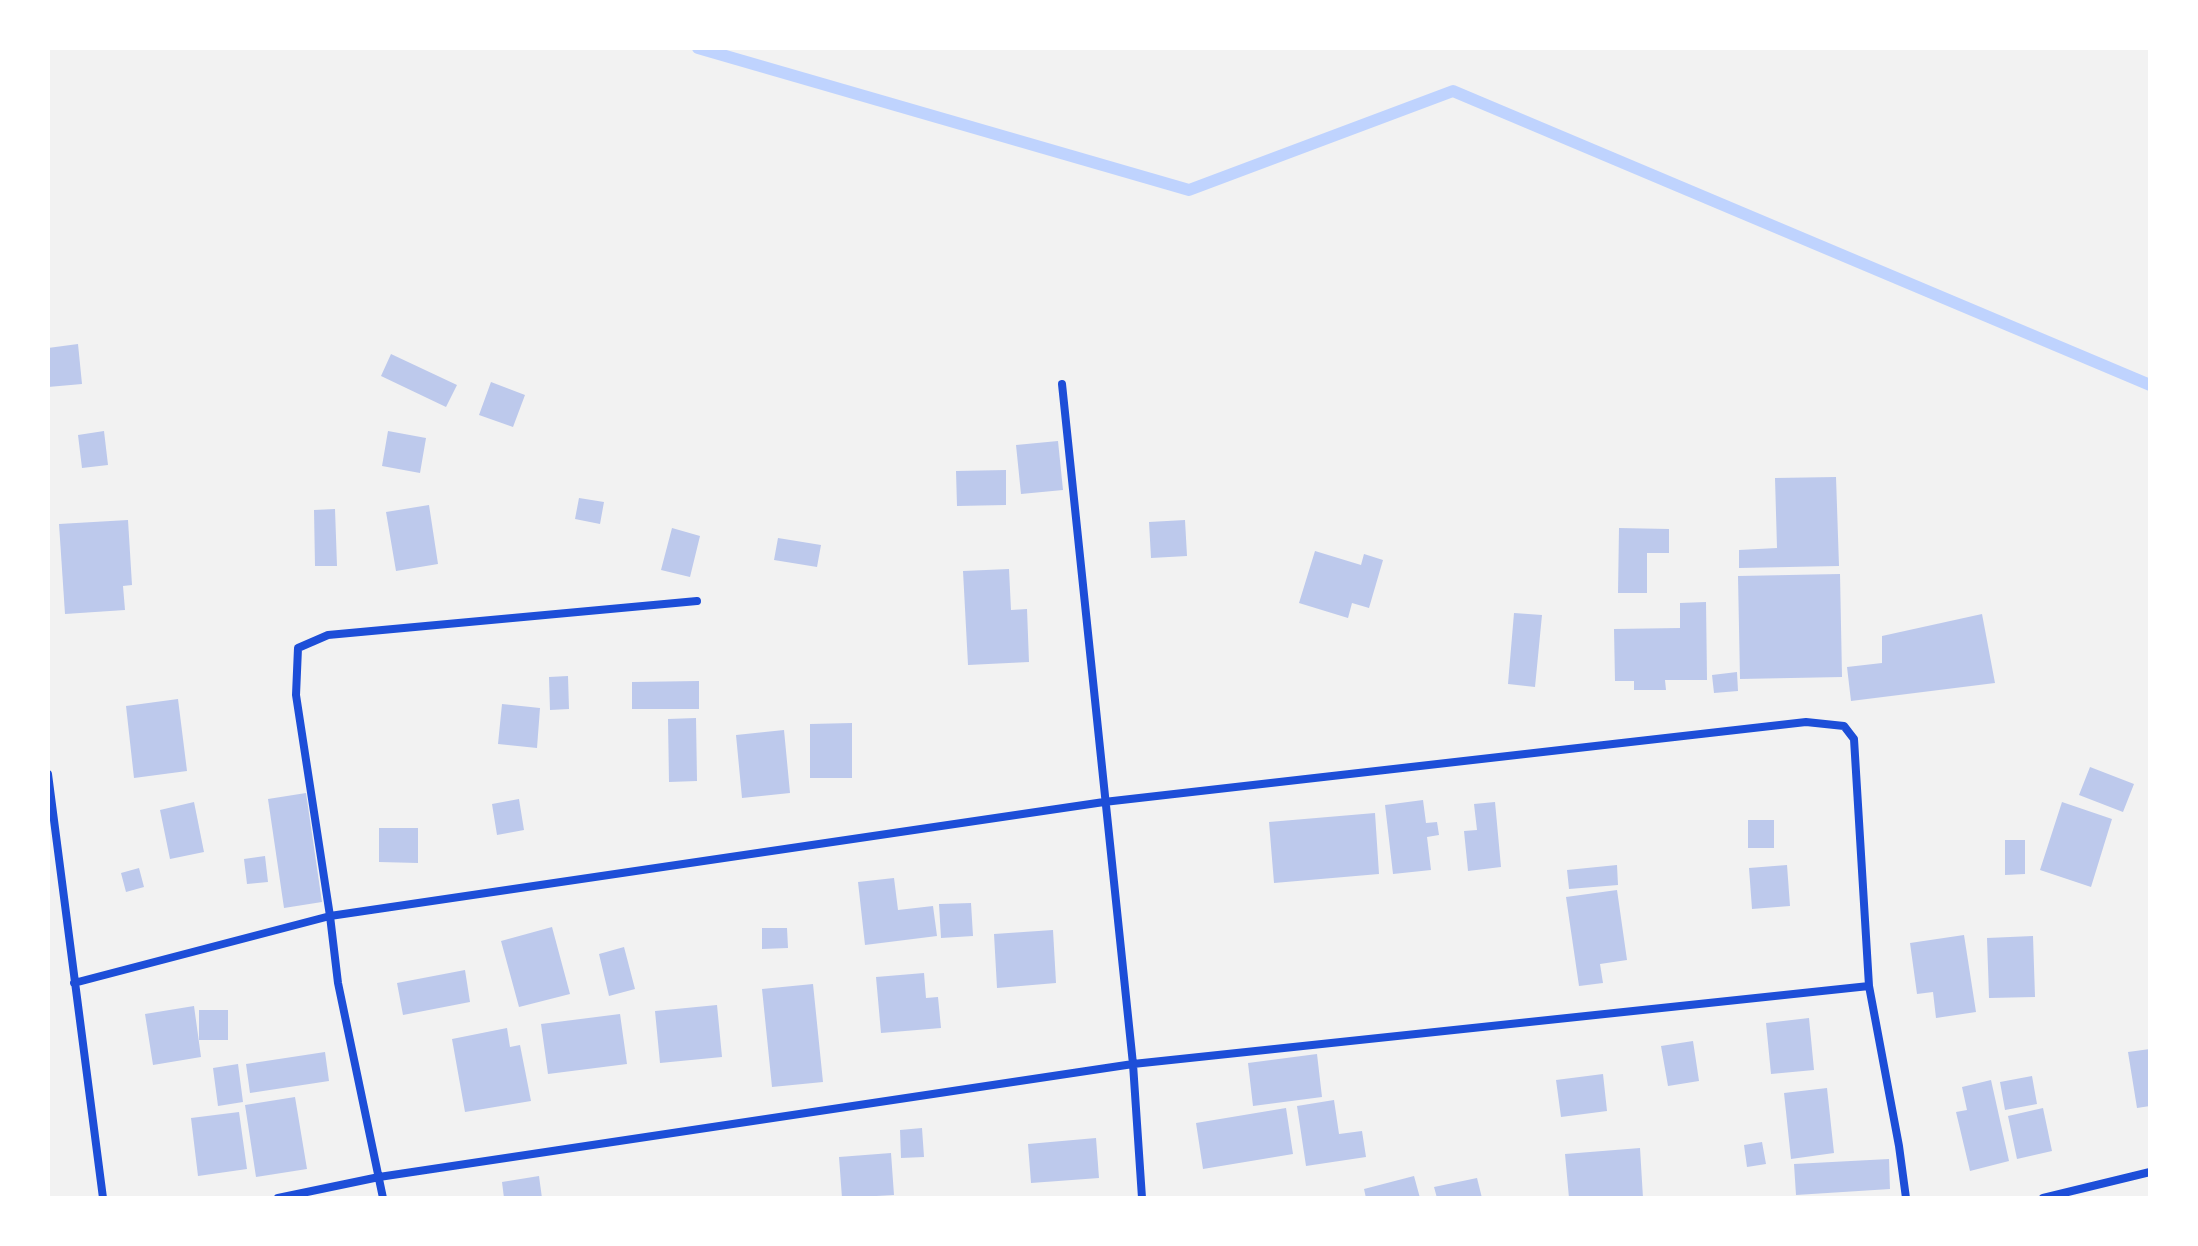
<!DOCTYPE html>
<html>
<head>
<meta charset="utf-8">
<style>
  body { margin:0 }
  #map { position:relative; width:2198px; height:1246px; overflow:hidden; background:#f2f2f2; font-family:Merriweather,serif }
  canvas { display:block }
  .frame { position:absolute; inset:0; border:50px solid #fff; pointer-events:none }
</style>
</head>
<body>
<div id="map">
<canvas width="2198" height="1246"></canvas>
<div class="frame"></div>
</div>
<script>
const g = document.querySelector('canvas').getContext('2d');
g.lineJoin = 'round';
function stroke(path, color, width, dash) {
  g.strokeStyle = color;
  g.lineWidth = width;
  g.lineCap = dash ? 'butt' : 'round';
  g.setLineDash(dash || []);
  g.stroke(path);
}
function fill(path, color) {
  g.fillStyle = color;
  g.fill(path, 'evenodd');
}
const stream = new Path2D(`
  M698,48L1189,190L1453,91L2150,385`);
const building = new Path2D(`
  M78,344L82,384L48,387V348Z
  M391,354L457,385L446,407L381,376Z
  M491,382L525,395L513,427L479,415Z
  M104,431L108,465L82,468L78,435Z
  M388,431L426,438L420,473L382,466Z
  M1058,441L1063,490L1021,494L1016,445Z
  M1006,470V505L957,506L956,471Z
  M1836,477L1839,566L1739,568V550L1777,548L1775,478Z
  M579,498L604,502L600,524L575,519Z
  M429,505L438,564L396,571L386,512Z
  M335,509L337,566H315L314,510Z
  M128,520L132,585L123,586L125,610L65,614L59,524Z
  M1185,520L1187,556L1151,558L1149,522Z
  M672,528L700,536L690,577L661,570Z
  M1619,528L1669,529V553H1647V593H1618Z
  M778,538L821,545L817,567L774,560Z
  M1315,551L1361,565L1364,554L1383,560L1369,608L1352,603L1348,618L1299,603Z
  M1009,569L1011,610L1027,609L1029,662L968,665L963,571Z
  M1840,574L1842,677L1740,679L1738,576Z
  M1706,602L1707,680H1665L1666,690H1634V681H1615L1614,629L1680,628V603Z
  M1514,613L1542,615L1535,687L1508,684Z
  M1982,614L1995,683L1851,701L1847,667L1882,663V636Z
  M1737,672L1738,691L1714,693L1712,675Z
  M568,676L569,709L550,710L549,677Z
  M699,681V709H632V682Z
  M178,699L187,771L134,778L126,706Z
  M502,704L540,708L537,748L498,744Z
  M696,718L697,781L669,782L668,719Z
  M852,723V778H810V724Z
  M784,730L790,793L742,798L736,735Z
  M2090,767L2134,784L2123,812L2079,795Z
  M306,793L322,902L284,908L268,799Z
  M519,799L524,830L497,835L492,804Z
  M1423,800L1426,823L1437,822L1439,835L1427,837L1431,870L1393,874L1385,805Z
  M194,802L204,852L170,859L160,810Z
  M1495,802L1501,867L1468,871L1464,831L1477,830L1474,804Z
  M2062,802L2112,819L2091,887L2040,870Z
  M1375,813L1379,874L1274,883L1269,822Z
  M1748,820H1774V848H1748Z
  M379,828H418V863L379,862Z
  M2005,840H2025V874L2005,875Z
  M265,856L268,882L247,884L244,859Z
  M1617,865L1618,885L1569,889L1567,870Z
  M1787,865L1790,906L1752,909L1749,868Z
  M139,868L144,887L126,892L121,873Z
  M894,878L898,910L933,906L937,936L865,945L858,882Z
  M1617,890L1627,960L1600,964L1603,983L1579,986L1566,897Z
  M971,903L973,936L941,938L939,904Z
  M552,927L570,994L519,1007L501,941Z
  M762,928H787L788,948L762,949Z
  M1053,930L1056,983L997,988L994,934Z
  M1964,935L1976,1012L1936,1018L1933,992L1917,994L1910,943Z
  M2033,936L2035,997L1989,998L1987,938Z
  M624,947L635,989L609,996L599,954Z
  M465,970L470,1002L403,1015L397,983Z
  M924,973L926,998L938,997L941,1028L881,1033L876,977Z
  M813,984L823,1082L772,1087L762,989Z
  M717,1005L722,1057L660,1063L655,1011Z
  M194,1006L201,1057L153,1065L145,1014Z
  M199,1010H228V1040H199Z
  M620,1014L627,1064L548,1074L541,1024Z
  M1809,1018L1814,1070L1771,1074L1766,1023Z
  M507,1028L510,1047L520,1045L531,1101L465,1112L452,1039Z
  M1693,1041L1699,1081L1668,1086L1661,1046Z
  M2150,1049V1106L2137,1108L2128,1052Z
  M325,1052L329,1081L250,1093L246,1064Z
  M1317,1054L1322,1097L1253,1106L1248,1063Z
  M238,1064L243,1102L218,1106L213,1068Z
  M1603,1074L1607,1111L1561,1117L1556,1080Z
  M2032,1076L2037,1104L2005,1110L2000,1082Z
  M1991,1080L2009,1161L1970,1171L1956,1112L1967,1110L1962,1087Z
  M1827,1088L1834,1153L1791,1159L1784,1093Z
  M295,1097L307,1169L256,1177L245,1105Z
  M1334,1100L1339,1134L1362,1131L1366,1157L1306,1166L1297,1106Z
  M1286,1108L1293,1154L1203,1169L1196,1123Z
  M2043,1108L2052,1151L2017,1159L2008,1116Z
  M239,1112L247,1169L198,1176L191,1118Z
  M922,1128L924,1157L901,1158L900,1130Z
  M1096,1138L1099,1178L1031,1183L1028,1144Z
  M1762,1142L1766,1164L1747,1167L1744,1145Z
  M1640,1148L1643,1198H1569L1565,1154Z
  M891,1153L894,1195L842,1198L839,1157Z
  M1889,1159L1890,1189L1796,1195L1794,1164Z
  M539,1176L542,1198H504L502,1182Z
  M1414,1176L1420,1198H1366L1364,1189Z
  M1477,1178L1482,1198H1437L1434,1187Z`);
const minor = new Path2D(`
  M1062,384L1133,1064L1142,1198
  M48,774L103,1198
  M74,983L330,916L1104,802L1806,722L1844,726L1854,739L1869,986L1899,1146L1906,1198
  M278,1198L379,1177L1133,1064L1869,986
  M383,1198L338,983L330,916L296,695L298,648L328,635L697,601
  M2043,1198L2150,1172`);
stroke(stream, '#bfd3fe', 12);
fill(building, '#bdc9ec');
stroke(minor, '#1d4ed8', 8);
</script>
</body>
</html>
